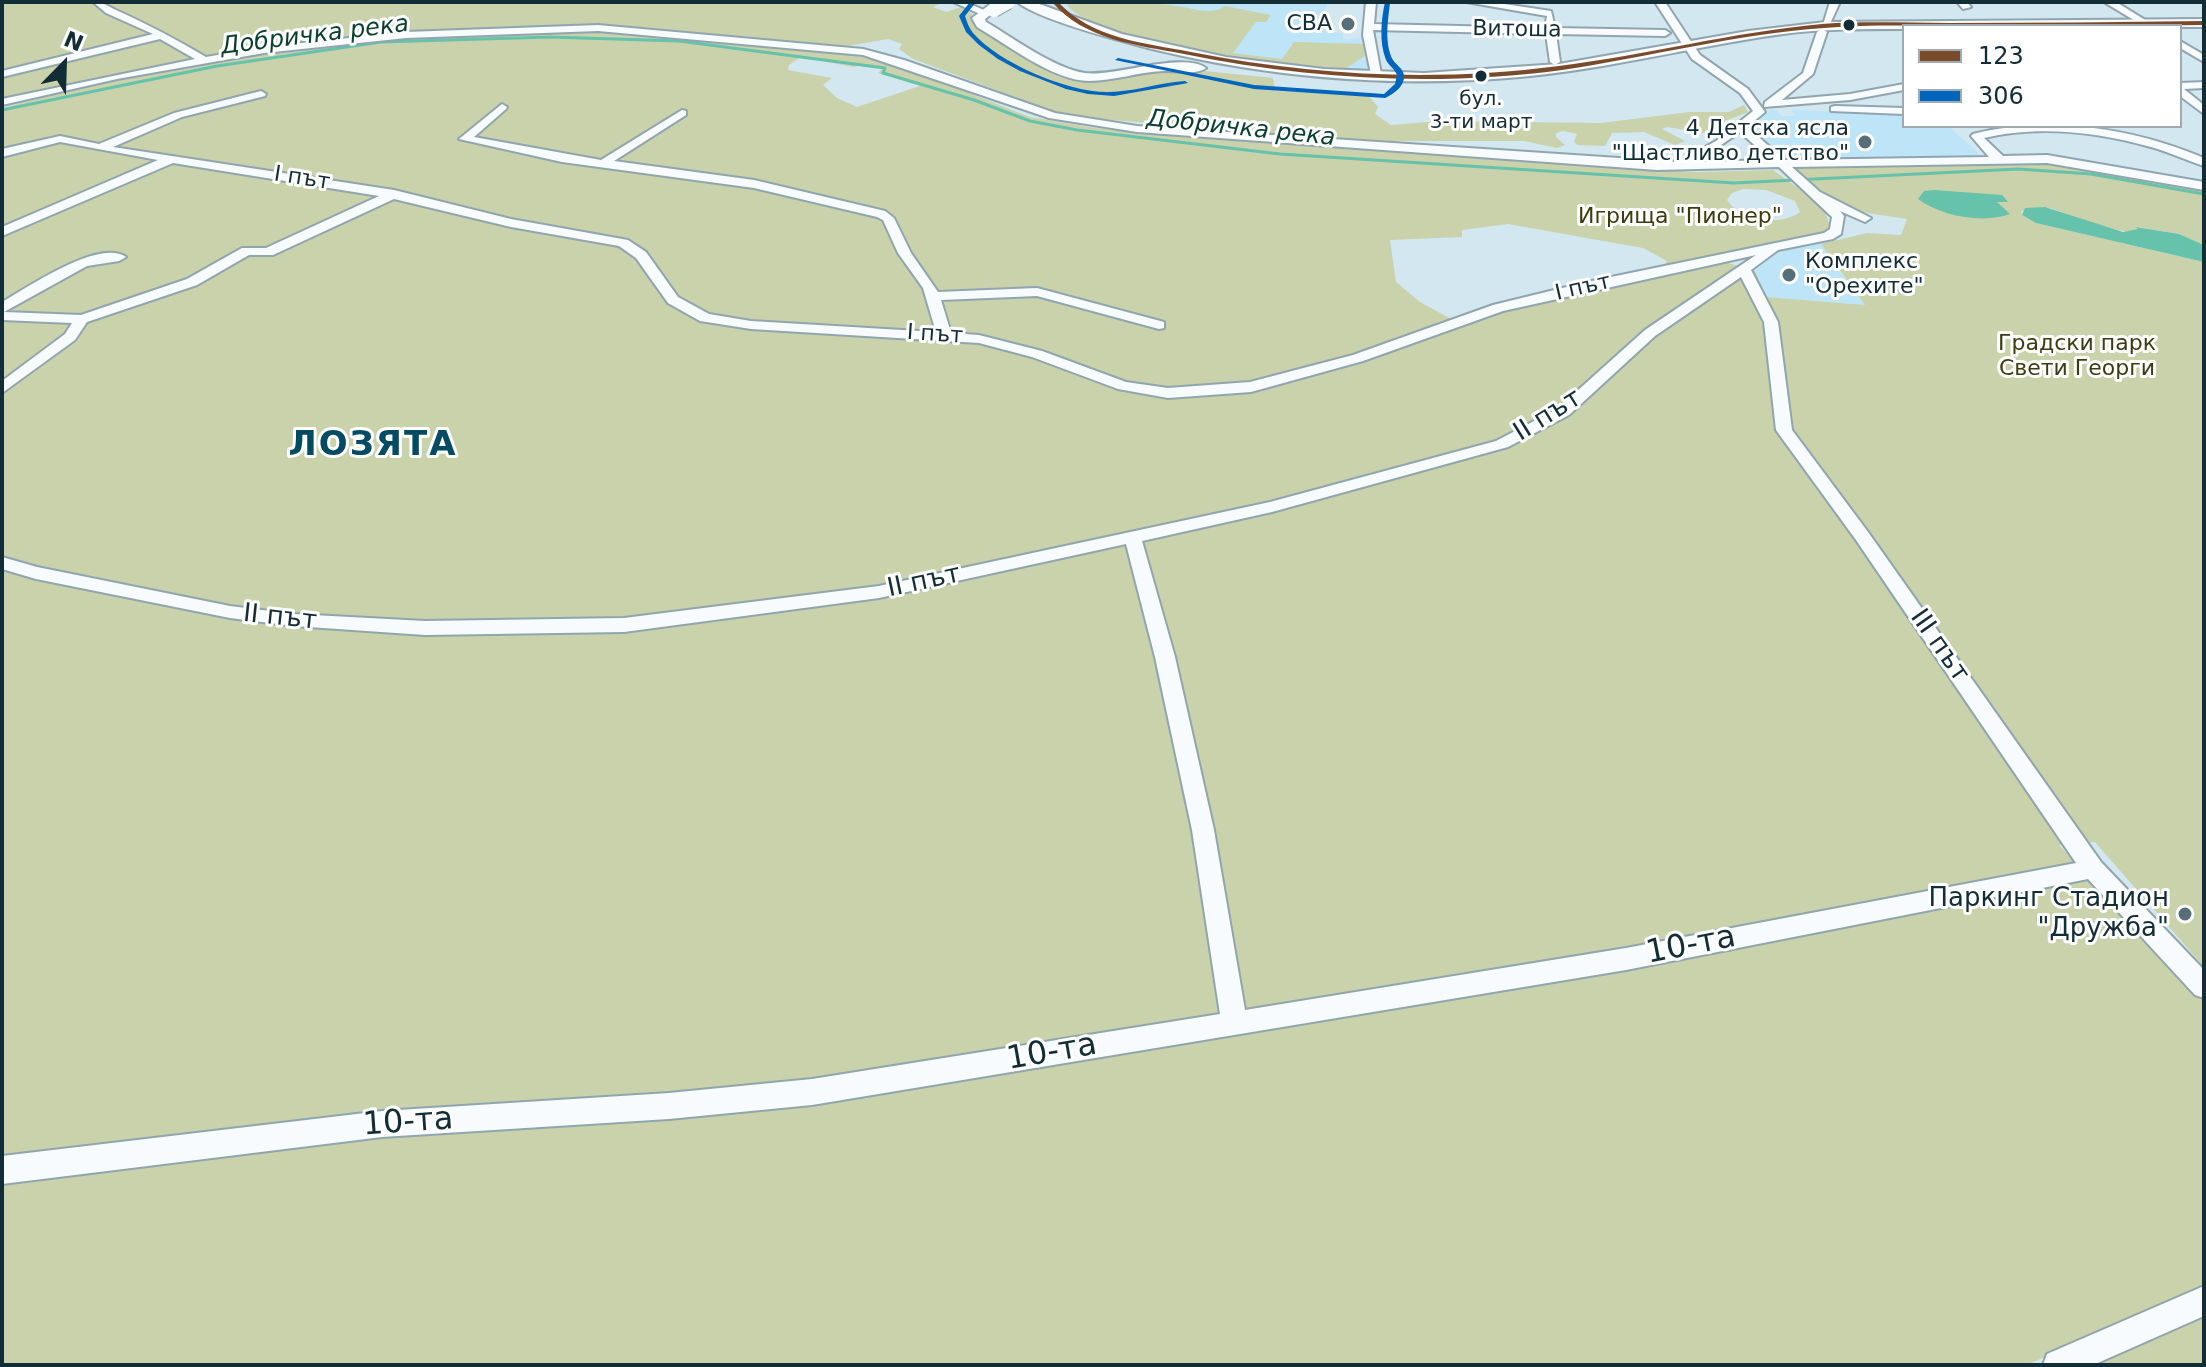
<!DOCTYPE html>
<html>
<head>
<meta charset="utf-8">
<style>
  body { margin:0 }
  #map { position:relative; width:2206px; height:1367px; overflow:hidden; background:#d3e7f0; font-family:"DejaVu Sans",sans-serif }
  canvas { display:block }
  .frame { position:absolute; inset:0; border:4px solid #132d37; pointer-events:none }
  .legend { position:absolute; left:1902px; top:24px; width:280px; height:104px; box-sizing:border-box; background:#fff; border:2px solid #a1abaf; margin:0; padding:10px 14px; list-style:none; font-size:24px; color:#132d37 }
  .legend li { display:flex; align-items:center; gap:16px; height:40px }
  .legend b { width:40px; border:2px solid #a1abaf }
  .north { position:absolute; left:24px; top:24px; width:80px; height:80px; -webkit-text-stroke:6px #fff; paint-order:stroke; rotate:23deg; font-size:22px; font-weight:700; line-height:32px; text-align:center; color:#132d37 }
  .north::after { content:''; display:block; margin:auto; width:28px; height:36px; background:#132d37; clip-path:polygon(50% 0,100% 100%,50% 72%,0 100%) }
</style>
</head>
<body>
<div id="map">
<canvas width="2206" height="1367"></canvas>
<div class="frame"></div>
<ul class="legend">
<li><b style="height:10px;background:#7a4b2a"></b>123</li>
<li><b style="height:10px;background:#0065bd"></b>306</li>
</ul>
<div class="north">N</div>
</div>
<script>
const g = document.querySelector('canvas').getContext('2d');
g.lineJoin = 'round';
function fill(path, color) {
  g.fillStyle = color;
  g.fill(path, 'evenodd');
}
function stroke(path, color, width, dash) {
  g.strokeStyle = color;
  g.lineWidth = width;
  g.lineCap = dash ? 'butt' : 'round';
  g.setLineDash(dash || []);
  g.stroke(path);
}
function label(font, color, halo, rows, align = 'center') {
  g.font = font + ' "DejaVu Sans",sans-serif';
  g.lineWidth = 6;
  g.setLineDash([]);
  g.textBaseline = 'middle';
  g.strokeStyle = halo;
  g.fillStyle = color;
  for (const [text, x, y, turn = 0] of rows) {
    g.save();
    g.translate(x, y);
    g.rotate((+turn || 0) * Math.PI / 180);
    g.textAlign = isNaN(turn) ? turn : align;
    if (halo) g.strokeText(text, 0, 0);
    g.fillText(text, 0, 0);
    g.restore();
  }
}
const built = new Path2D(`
  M1065,2L1328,3L1315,30L1343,33V39L1362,38L1368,70L1303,66L1217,54L1085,19L1071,11Z
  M1771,110H1777L1781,116H1795L1792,110L1904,114V126H1949L1981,156L1788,164L1749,129Z
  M1821,244L1852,289L1866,305L1765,297L1755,271L1770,252Z`);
const green = new Path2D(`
  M2,2H944L933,7L946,12L961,7L972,14V21L976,26L1057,73L1094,80L1186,69L1273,78L1275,91L1368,95L1378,107L1375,114L1391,125L1442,121L1601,123L1690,112H1729L1744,105L1748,112L1722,122L1723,136L1667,127L1662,129L1685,141L1675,145L1644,132L1612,133L1605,146L1577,145L1574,141L1577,134L1563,131L1556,133V137L1565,145L1557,148L1524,141H1365L1089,118L1053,111L913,59L899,49L902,44L888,39L848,46L602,24L408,31L264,46L2,98Z
  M1065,2C1105,2 1144,1 1183,7C1198,10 1213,15 1225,6L1271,15L1266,22H1256L1233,53L1282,59L1294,42H1298L1363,44L1365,56L1345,69C1292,65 1092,46 1065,2Z
  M561,30L608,31L849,54L900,66L1030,117L1095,128L1625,168L1697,172L1773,170L1823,206L1830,226L1820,234L1663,267L1667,261L1643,248L1508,224L1462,230V237L1390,240L1396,282L1420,302L1462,325L1516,307L1719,260L1755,271L1766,297L1865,305L1821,244L1867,233L1901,235L1907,219L1861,212L1826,198L1788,164L2043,156L2204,182V245L2179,234L2138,227V230C2121,237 2072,215 2053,209C2044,205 2031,210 2021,211L2022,215L2036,223L2204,262V967L2095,842L2059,845L2204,1003V1278L2201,1286L2027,1365H2V108C115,78 232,54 348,41C418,33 490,33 561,30ZM801,57L853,67L865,65L882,69L878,73L920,86L857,107L837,98L823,85L832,78L788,70L789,65ZM1743,189L1766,190L1795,201L1800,212C1781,227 1740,220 1727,200L1732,193Z
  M2204,1317V1365H2094Z`);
const water = new Path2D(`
  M1934,190L2002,195L2008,202H1997L2010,214C1982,224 1941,216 1918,199L1924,191Z
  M2045,207L2123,232L2138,229L2136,227L2179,234L2204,245V262L2036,223L2022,215L2025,208Z`);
const stream = new Path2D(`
  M2,110L217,66L381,42L550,37L679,41L885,68L883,73L974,100L1030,121L1077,130L1280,154L1734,183L2018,169L2091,174L2204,194`);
const minor = new Path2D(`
  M93,2C104,2 107,6 116,10C149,25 174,38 206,57L264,47L406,32L598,25L863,49L904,60L1055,113L1137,126L1679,162L1716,141L1753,111L1740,93L1692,59L1655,2H1665L1700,55L1748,89L1765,112L1747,127L1785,160L1989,157L1971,136L1973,134C2048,115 2133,128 2204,158V166C2186,160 2169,152 2151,147C2098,132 2038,125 1984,138L2003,156L2047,155L2204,182V190L2047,163L1792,167L1820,192L1871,218L1865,222L1840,211L1844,216L1841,234L1833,239L1778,250L1751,270L1778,322L1792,430L1868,532L2101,862L2204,970V998L2195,995L2088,879L1626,970L812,1105L669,1119L382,1137L2,1184V1156L382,1111L669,1093L812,1079L1220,1014L1192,830L1155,657L1126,544L879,598L624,632L425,635L294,626L230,618L36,579L2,569V557L37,567L230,606L294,614L425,621L624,618L879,586L1270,502L1496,441L1557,409L1645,330L1756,255L1503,311L1363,361L1251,392L1168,398L1118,389L1032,357L979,343L751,329L700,321L668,303L636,258L619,246L511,227L394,199L273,255H249L197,285L87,322L75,340L2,393V381L65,334L72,323L2,320V302C27,288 99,238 126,257L119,261L87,266L4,312L81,315L187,279L242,248H266L379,196L173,163L2,236V227L158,160L60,142L2,157V149L60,136L99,144L174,113L261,91L266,94L265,96L182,117L113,147L394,190L511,219L628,240L646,252L678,297L709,314L751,321L936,332L923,288L898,253L883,220L877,217L754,188L562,162L459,139L502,104L507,107L506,109L474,137L601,160L682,110L686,111V115L614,161L754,180L885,211L894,218L911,253L938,292L1037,288L1164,322V328L1159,329L1037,296L941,300L951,333L979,335L1042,351L1126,382L1168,388L1250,382L1353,355L1493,305L1587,282L1824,233L1830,229L1832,217L1779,167L1657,170L1137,132L1049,118L863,55L598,31L406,38L264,53L117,79L2,105V99L195,59L160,39L2,77V71L153,34L106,13ZM1740,132L1771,160L1696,162ZM1741,277L1764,322L1776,430L1856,540L2076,863L1626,948L1245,1010L1214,830L1175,657L1142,541L1272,512L1508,447L1569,415L1655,336Z
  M953,2H966L988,12L980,14Z
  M1366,2H1376L1374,24L1545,28L1547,16L1466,2H1491L1551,11L1555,28L1665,30L1670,33L1665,36L1556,34L1560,62L1555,65L1550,62L1546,34L1373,30L1381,74L1376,77L1371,74L1363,35Z
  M1830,2H1840L1828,28H1822Z
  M1957,2H1967L1971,7L1963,9Z
  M2104,2H2116L2150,23L2142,25Z
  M1822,29L1827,32L1813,74L1782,100L1850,94L1904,84V90L1850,100L1764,107L1765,102L1803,73L1817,32Z
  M2180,41L2204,55V62L2180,48Z
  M2204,82V88L2184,89L2204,105V114L2180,96V83Z
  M1835,106L1904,108V114L1831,111V107Z
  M2204,1286V1316L2093,1365H2043L2047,1354Z`);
const major = new Path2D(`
  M993,2H1007L985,19L986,22C1012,37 1055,69 1085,73C1115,77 1183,51 1206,68C1195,76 1177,70 1163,71C1138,72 1114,81 1089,81C1054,81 1006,44 977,27L972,18Z
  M1017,2H1034L1122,34L1226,57L1324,69L1424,73L1559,64L1748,31L1825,22L2204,19V27L1904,26V29C1864,29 1823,29 1783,34C1695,46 1609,69 1520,77C1396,88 1269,78 1148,48C1117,40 1040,20 1017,2Z`);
const majorBridge = new Path2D(`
  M994,10L1008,2`);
const bus1 = new Path2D(`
  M1052,2H1058C1093,39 1144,43 1191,52C1313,76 1436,82 1559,66C1647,55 1733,32 1822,24C1865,21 1907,23 1949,23C2034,23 2119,22 2204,21V25C2126,26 2047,26 1969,26C1920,26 1872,24 1824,28C1736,34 1649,57 1562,70C1435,87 1308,79 1184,54C1136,45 1085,40 1052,2Z`);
const bus2 = new Path2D(`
  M970,2H976L965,16C967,22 969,28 973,33C999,63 1067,92 1107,92C1130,92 1152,85 1175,82L1185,81L1188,83L1114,96L1088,94L1066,89L1020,71L998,59L979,45L966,32L959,16Z
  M1385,2L1390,3C1388,20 1384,44 1393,60C1396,65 1402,67 1404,75C1405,86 1394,94 1385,98L1254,89L1115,60L1118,58L1254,85L1384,94L1395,84L1397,75C1395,69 1389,66 1386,60C1379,42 1381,20 1385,2Z`);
const markers = [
  [1348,24,8,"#566e78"],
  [1849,25,7,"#132d37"],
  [1481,76,7,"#132d37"],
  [1865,142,8,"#566e78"],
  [1789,275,8,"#566e78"],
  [2185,914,8,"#566e78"]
];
const farBusnames = [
  ["бул.",1481,100],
  ["3-ти март",1481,123]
];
const farPoinames = [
  ["CBA",1332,24],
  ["4 Детска ясла",1849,129],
  ["\"Щастливо детство\"",1849,154],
  ["Комплекс",1805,262,"left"],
  ["\"Орехите\"",1805,287,"left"]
];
const farStreetnames = [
  ["Витоша",1517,30,1],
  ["І път",302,179,9],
  ["І път",1583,288,-13],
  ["І път",935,335,4]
];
const farParknames = [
  ["Игрища \"Пионер\"",1680,217],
  ["Градски парк",2077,344],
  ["Свети Георги",2077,369]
];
const farWaternames = [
  ["Добричка река",315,36,-7],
  ["Добричка река",1241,129,6]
];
const streetNames = [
  ["ІІ път",1548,416,-32],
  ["ІІ път",924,582,-12],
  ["ІІ път",280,618,6],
  ["ІІІ път",1939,646,55]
];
const poiNames = [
  ["Паркинг Стадион",2169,899],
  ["\"Дружба\"",2169,929]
];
const nearStreetnames = [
  ["10-та",1691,946,-11],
  ["10-та",1052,1053,-10],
  ["10-та",408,1123,-4]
];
const districtNames = [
  ["ЛОЗЯТА",373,446]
];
fill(built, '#bde5f7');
fill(green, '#c9d2aa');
fill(water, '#66c2aa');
stroke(stream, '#66c2aa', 3);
stroke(minor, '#90a5ae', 4);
stroke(major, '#90a5ae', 4);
fill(minor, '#f8fbfd');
fill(major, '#f8fbfd');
stroke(majorBridge, '#90a5ae', 16, []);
stroke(majorBridge, '#f8fbfd', 14);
fill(bus1, '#7a4b2a');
fill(bus2, '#0065bd');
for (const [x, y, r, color] of markers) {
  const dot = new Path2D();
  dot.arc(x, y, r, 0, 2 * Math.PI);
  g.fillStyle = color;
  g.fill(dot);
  stroke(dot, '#fff', 3);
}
label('20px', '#132d37', '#fff', farBusnames);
label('22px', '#132d37', '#fff', farPoinames, 'right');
label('22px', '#132d37', '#fff', farStreetnames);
label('22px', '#3d3b12', '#fff', farParknames);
label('italic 24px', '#0a3e2e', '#fff', farWaternames);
label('26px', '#132d37', '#fff', streetNames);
label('26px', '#132d37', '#fff', poiNames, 'right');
label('32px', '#132d37', '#fff', nearStreetnames);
g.letterSpacing = '2px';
label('bold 34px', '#034b63', '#fff', districtNames);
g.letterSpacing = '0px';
</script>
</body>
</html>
